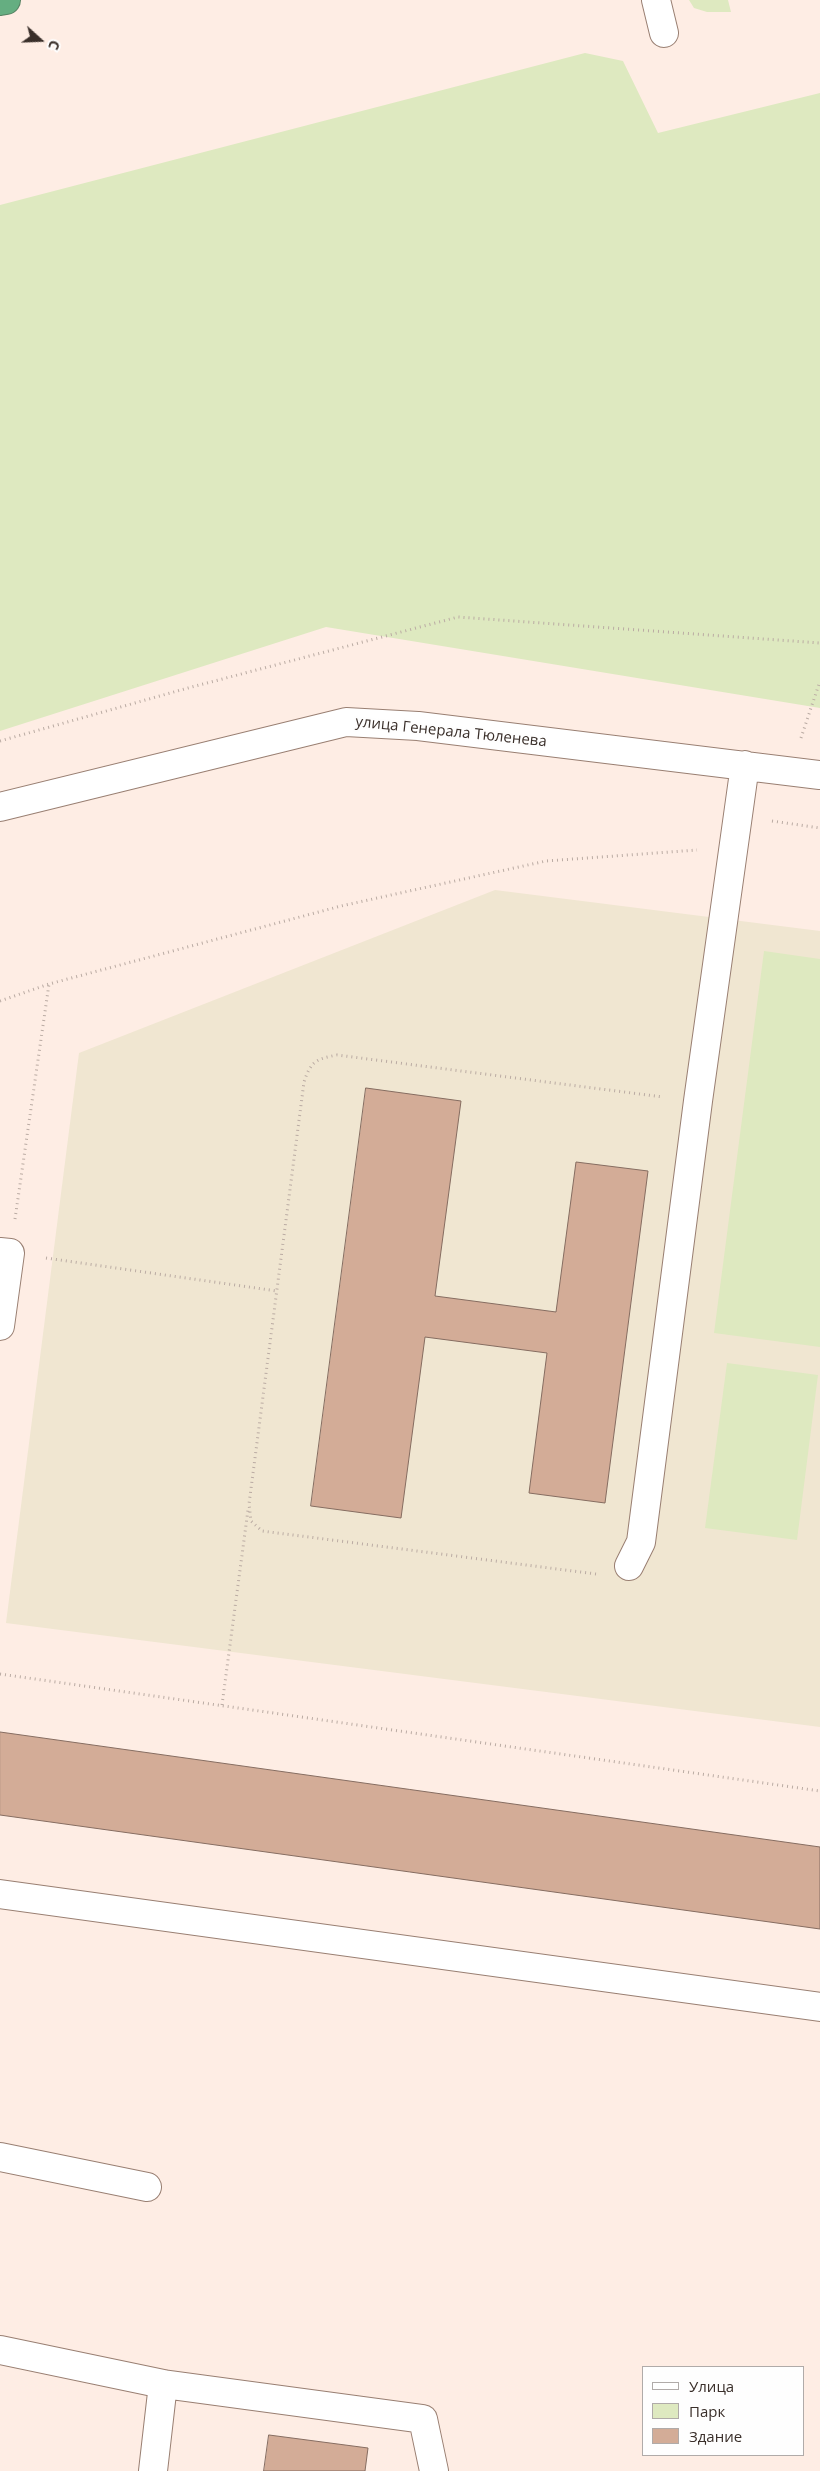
<!DOCTYPE html>
<html>
<head>
<meta charset="utf-8">
<style>
  body { margin:0 }
  #map { position:relative; width:820px; height:2471px; overflow:hidden; background:#feede4; font-family:"Open Sans",sans-serif }
  canvas { display:block }
  .legend { position:absolute; left:642px; top:2366px; width:162px; height:90px; box-sizing:border-box; background:#fefefe; border:1px solid #b0aba9; margin:0; padding:6px 9px; list-style:none; font-size:15px; color:#3a2f2a }
  .legend li { display:flex; align-items:center; gap:10px; height:25px }
  .legend b { width:25px; border:1px solid #b0aba9 }
  .north { position:absolute; left:15px; top:15px; width:50px; height:50px; -webkit-text-stroke:4px #fefefe; paint-order:stroke; rotate:110deg; font-size:14px; font-weight:700; line-height:20px; text-align:center; color:#3a2f2a }
  .north::after { content:''; display:block; margin:auto; width:18px; height:22px; background:#3a2f2a; clip-path:polygon(50% 0,100% 100%,50% 72%,0 100%) }
</style>
</head>
<body>
<div id="map">
<canvas width="820" height="2471"></canvas>
<ul class="legend">
<li><b style="height:6px;background:#fff"></b>Улица</li>
<li><b style="height:14px;background:#dee9c0"></b>Парк</li>
<li><b style="height:14px;background:#d3ac97"></b>Здание</li>
</ul>
<div class="north">С</div>
</div>
<script>
const g = document.querySelector('canvas').getContext('2d');
g.lineJoin = 'round';
function fill(path, color) {
  g.fillStyle = color;
  g.fill(path, 'evenodd');
}
function stroke(path, color, width, dash) {
  g.strokeStyle = color;
  g.lineWidth = width;
  g.lineCap = dash ? 'butt' : 'round';
  g.setLineDash(dash || []);
  g.stroke(path);
}
function label(font, color, halo, rows, align = 'center') {
  g.font = font + ' "Open Sans",sans-serif';
  g.lineWidth = 4.5;
  g.setLineDash([]);
  g.textBaseline = 'middle';
  g.strokeStyle = halo;
  g.fillStyle = color;
  for (const [text, x, y, turn = 0] of rows) {
    g.save();
    g.translate(x, y);
    g.rotate((+turn || 0) * Math.PI / 180);
    g.textAlign = isNaN(turn) ? turn : align;
    if (halo) g.strokeText(text, 0, 0);
    g.fillText(text, 0, 0);
    g.restore();
  }
}
const education = new Path2D(`
  M495,890L820,931V1727L6,1623L79,1053Z`);
const green = new Path2D(`
  M689,0H728L731,12H707L694,8Z
  M585,53L623,61L658,133L820,93V708L326,627L0,731V205Z
  M764,951L820,959V1347L714,1333Z
  M727,1363L818,1375L797,1540L705,1528Z`);
const building = new Path2D(`
  M366,1088L461,1101L435,1296L556,1312L576,1162L648,1171L605,1503L529,1493L547,1353L425,1337L401,1518L311,1506Z
  M0,1732L820,1847V1929L0,1815Z
  M269,2435L368,2448L365,2471H264Z`);
const path = new Path2D(`
  M801,738L820,681
  M0,741L188,688L458,617L820,643
  M772,821L820,828
  M0,1001L49,984L341,906L546,861L697,850
  M15,1219L49,984
  M46,1258L277,1291
  M596,1574L262,1531L251,1521L249,1504L304,1082C311,1061 316,1059 337,1055L663,1097
  M0,1674L820,1791
  M222,1705L248,1510`);
const minor = new Path2D(`
  M656,0L664,33
  M0,807L346,722L418,726L820,775
  M0,1252L10,1253L0,1326
  M629,1566L641,1542L698,1101L745,765
  M0,1894L820,2007
  M0,2157L147,2187
  M0,2350L163,2384L423,2419L434,2471
  M153,2471L163,2384`);
const highway = new Path2D(`
  M0,1L6,0`);
const streetNames = [
  ["улица Генерала Тюленева",451,732,6]
];
fill(education, '#f0e6d1');
fill(green, '#dee9c0');
fill(building, '#d3ac97');
stroke(building, '#866d61', 1);
stroke(minor, '#997f72', 30);
stroke(highway, '#568263', 30);
stroke(path, '#baaba3', 3, [1, 4]);
stroke(minor, '#fff', 28);
stroke(highway, '#65ae81', 28);
label('15px', '#3a2f2a', '#fefefe', streetNames);
</script>
</body>
</html>
